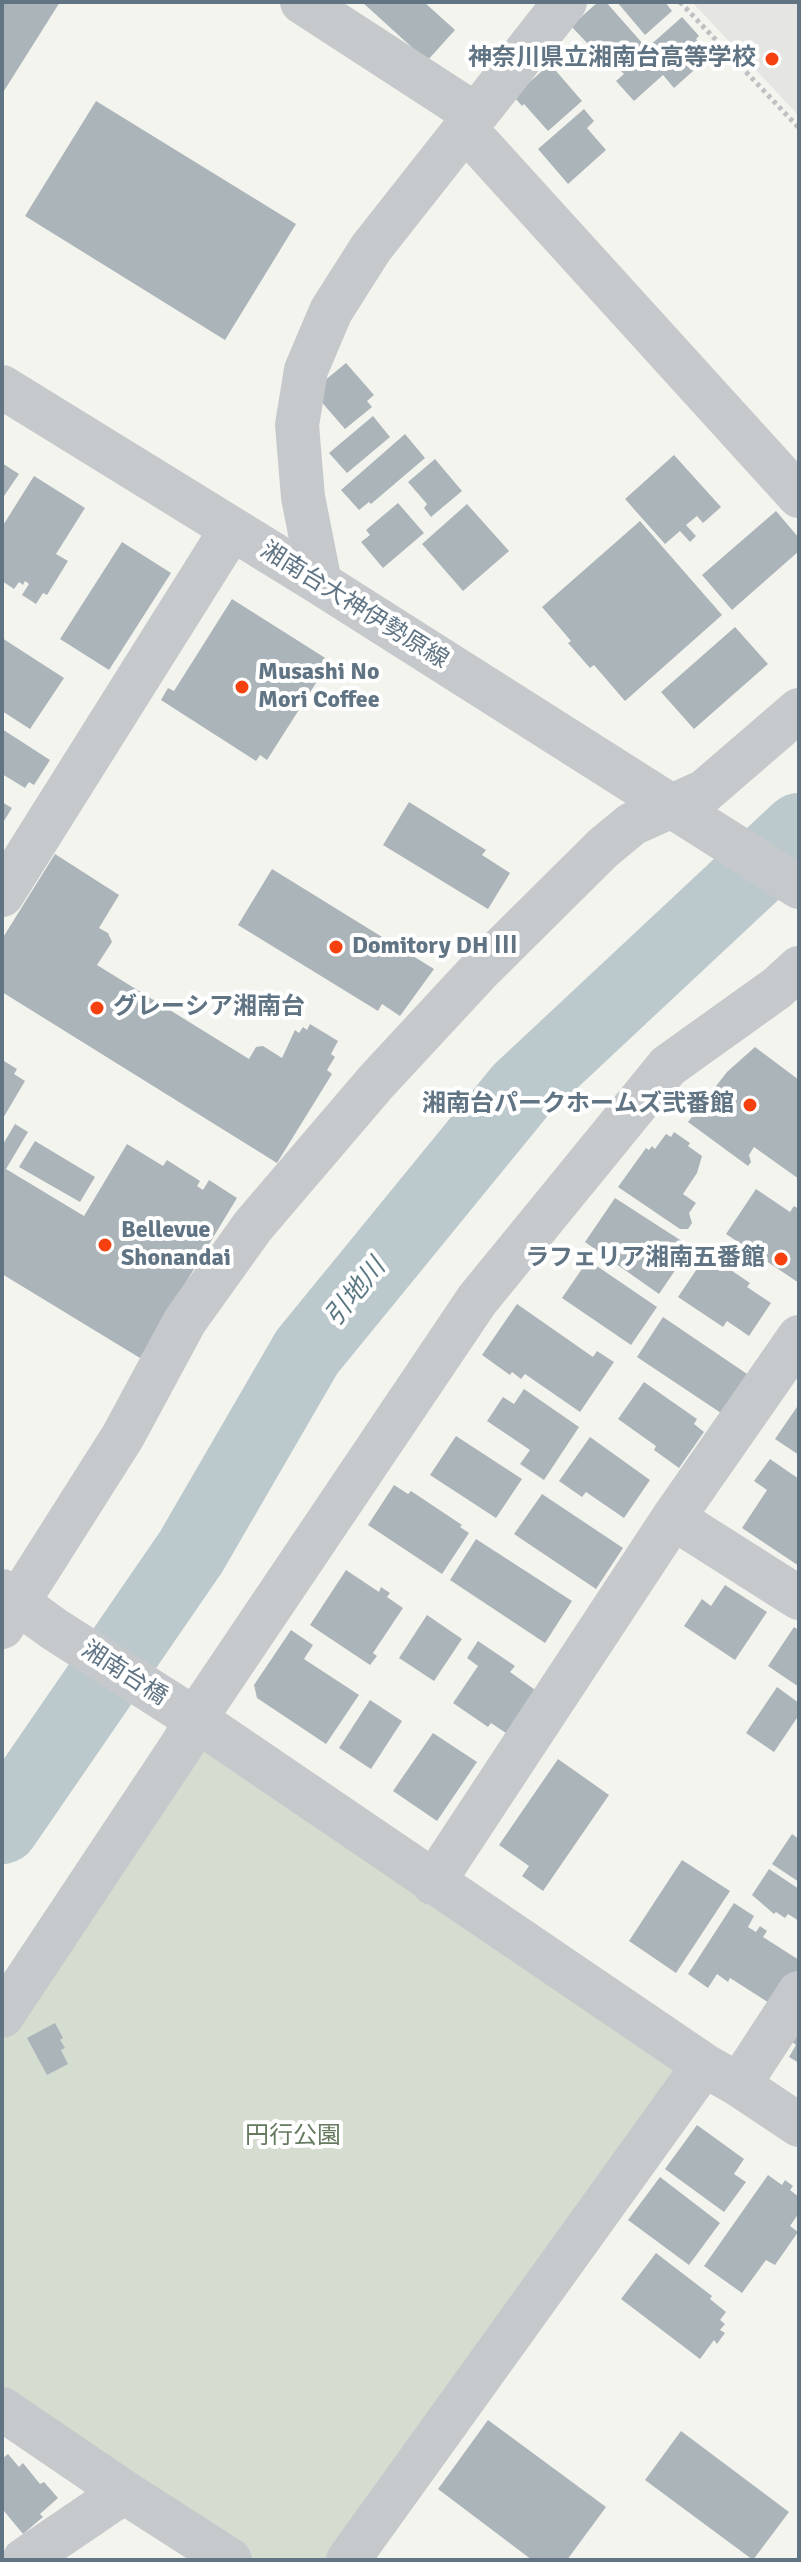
<!DOCTYPE html>
<html>
<head>
<meta charset="utf-8">
<style>
  body { margin:0 }
  #map { position:relative; width:801px; height:2562px; overflow:hidden; background:#f4f4ef; font-family:Signika,sans-serif }
  canvas { display:block }
  .frame { position:absolute; inset:0; border:4px solid #607484; pointer-events:none }
</style>
</head>
<body>
<div id="map">
<canvas width="801" height="2562"></canvas>
<div class="frame"></div>
</div>
<script>
const g = document.querySelector('canvas').getContext('2d');
g.lineJoin = 'round';
function fill(path, color) {
  g.fillStyle = color;
  g.fill(path, 'evenodd');
}
function stroke(path, color, width, dash) {
  g.strokeStyle = color;
  g.lineWidth = width;
  g.lineCap = dash ? 'butt' : 'round';
  g.setLineDash(dash || []);
  g.stroke(path);
}
function label(font, color, halo, rows, align = 'center') {
  g.font = font + ' Signika,"Noto Sans JP",sans-serif';
  g.lineWidth = 8;
  g.setLineDash([]);
  g.textBaseline = 'middle';
  g.strokeStyle = halo;
  g.fillStyle = color;
  for (const [text, x, y, turn = 0] of rows) {
    g.save();
    g.translate(x, y);
    g.rotate((+turn || 0) * Math.PI / 180);
    g.textAlign = isNaN(turn) ? turn : align;
    if (halo) g.strokeText(text, 0, 0);
    g.fillText(text, 0, 0);
    g.restore();
  }
}
const built = new Path2D(`
  M692,2H799V116Z`);
const green = new Path2D(`
  M213,1731L704,2065L348,2560H232L2,2407V2007Z`);
const river = new Path2D(`
  M2,1827L191,1552L307,1352L521,1090L799,830`);
const building = new Path2D(`
  M2,2H60L2,94Z
  M362,2H424L455,30L427,61Z
  M598,2H606L643,44L613,70L607,64L603,67L585,46L588,44L571,26Z
  M617,2H665L672,11L645,35Z
  M682,17L699,36L696,39L711,55L674,88L663,75L634,101L616,81L624,74L621,71Z
  M550,64L582,101L548,131L524,104L522,106L516,99L518,97L516,94Z
  M96,101L296,224L225,340L25,216Z
  M584,109L594,121L587,128L606,150L568,184L538,149Z
  M346,363L374,395L367,401L372,407L345,429L312,391Z
  M373,416L390,437L347,473L329,453Z
  M405,434L425,458L371,504L369,502L359,510L341,490Z
  M674,455L721,507L703,523L697,516L686,525L696,536L690,542L680,531L665,544L625,499Z
  M435,459L462,491L431,517L424,508L427,504L408,482Z
  M2,463L19,474L2,499Z
  M34,476L85,508L56,554L68,561L47,595L43,593L36,604L22,595L29,584L25,581L23,585L19,582L14,589L2,581V527Z
  M398,503L424,533L383,568L361,542L370,535L366,530Z
  M467,504L509,551L463,591L422,544Z
  M776,511L799,538V551L732,610L702,575Z
  M640,521L722,615L625,701L594,665L590,668L568,643L571,641L542,607Z
  M122,542L171,573L109,670L60,639Z
  M232,599L330,661L267,760L260,755L256,761L161,700L168,688L174,691Z
  M735,627L768,664L694,729L661,692Z
  M2,638L64,678L30,729L2,711Z
  M2,729L50,760L34,785L29,782L25,788L2,774Z
  M2,802L12,808L2,824Z
  M409,802L486,850L482,855L510,873L488,909L383,845Z
  M55,854L119,895L99,928L108,933L112,942L97,965L249,1059L256,1047L263,1046L282,1058L295,1030L299,1033L303,1027L307,1030L310,1024L338,1041L331,1054L335,1057L327,1070L332,1074L277,1163L2,992V939Z
  M272,869L434,969L400,1016L382,1004L378,1011L238,925Z
  M755,1047L799,1080V1179L754,1147L749,1155L751,1162L748,1166L688,1122L727,1072Z
  M4,1061L17,1069L14,1074L25,1081L2,1120V1065Z
  M15,1124L28,1132L6,1169L84,1216L127,1144L163,1166L167,1160L200,1181L197,1186L203,1190L209,1180L237,1198L140,1358L2,1274V1146Z
  M674,1132L690,1143L688,1146L702,1156L697,1173L683,1194L696,1203L689,1213L692,1223L688,1229H680L618,1187L646,1148L649,1150L652,1146L655,1149L666,1134L671,1137Z
  M35,1141L95,1177L80,1202L19,1167Z
  M756,1189L790,1212L794,1206L799,1209V1283L726,1234Z
  M615,1198L691,1247L659,1294L585,1242Z
  M707,1254L750,1283L747,1287L771,1303L749,1336L727,1321L723,1327L678,1297Z
  M588,1260L657,1307L631,1345L562,1298Z
  M517,1304L593,1357L597,1351L614,1362L580,1412L525,1374L521,1379L512,1372L510,1375L482,1355Z
  M663,1317L753,1378L727,1417L637,1357Z
  M644,1382L697,1419L694,1424L704,1432L679,1468L654,1450L656,1446L618,1419Z
  M524,1389L579,1427L544,1480L520,1464L530,1450L487,1421L503,1397L514,1404Z
  M799,1404V1455L775,1439Z
  M456,1436L522,1479L496,1518L430,1475Z
  M590,1437L650,1480L624,1518L586,1492L582,1497L559,1481Z
  M770,1459L799,1479V1566L742,1528L767,1490L754,1481Z
  M394,1485L408,1494L411,1491L462,1525L460,1527L469,1533L442,1574L368,1525Z
  M542,1494L623,1548L596,1589L514,1534Z
  M476,1539L572,1601L545,1643L450,1580Z
  M346,1570L379,1592L381,1587L390,1593L387,1597L403,1608L373,1653L377,1656L370,1665L310,1625Z
  M725,1585L767,1612L735,1660L684,1626L702,1599L711,1606Z
  M427,1615L462,1639L434,1681L399,1658Z
  M794,1627L799,1630V1687L768,1666Z
  M291,1630L313,1645L304,1659L359,1695L326,1744L257,1698L254,1685Z
  M478,1641L515,1666L510,1672L538,1692L509,1735L491,1723L488,1727L453,1703L478,1666L467,1658Z
  M777,1687L799,1703V1715L774,1752L746,1733Z
  M370,1700L402,1721L371,1769L339,1748Z
  M433,1733L477,1762L437,1821L393,1791Z
  M558,1759L609,1795L543,1891L522,1876L529,1866L499,1845Z
  M792,1834L799,1839V1882L772,1864Z
  M682,1860L730,1891L676,1973L629,1941Z
  M769,1869L799,1889V1921L788,1914L785,1918L776,1912L774,1914L752,1895Z
  M734,1903L754,1916L748,1927L756,1932L760,1926L767,1931L763,1937L799,1960V1968L774,2006L730,1978L728,1982L717,1974L708,1988L688,1974Z
  M55,2023L63,2038L60,2040L65,2048L61,2050L68,2064L47,2075L27,2038Z
  M799,2029V2063L789,2057L796,2045L791,2041Z
  M697,2125L744,2159L734,2174L746,2182L724,2212L665,2169Z
  M768,2175L782,2185L785,2180L793,2186L790,2190L799,2197V2213L790,2226L798,2232L775,2265L766,2260L742,2293L704,2266Z
  M660,2177L720,2223L689,2265L628,2220Z
  M656,2253L712,2296L710,2299L726,2312L720,2320L725,2324L720,2330L725,2333L717,2344L714,2340L700,2359L621,2299Z
  M488,2420L606,2507L567,2560H532L438,2489Z
  M681,2431L789,2512L753,2560L645,2480Z
  M8,2454L19,2467L23,2463L40,2484L44,2482L58,2498L40,2514L43,2517L23,2534L4,2511L2,2513V2459Z`);
const path = new Path2D(`
  M680,2L799,128`);
const minor = new Path2D(`
  M302,2L476,115
  M462,133L480,145L799,496
  M2,387L320,583L799,887
  M320,583L303,497L297,425L306,370L331,311L371,248L565,2
  M2,895L231,530
  M673,1518L799,1598
  M2,1591L54,1629L195,1719L704,2065L739,2085L799,2125
  M2,1627L123,1436L185,1321L253,1226L376,1082L478,972L603,848L632,824L705,791L799,710
  M433,1883L673,1518L799,1337
  M2,2016L184,1742L195,1719L477,1300L668,1066L777,988L799,968
  M739,2085L799,1993
  M2,2409L124,2492L230,2560
  M24,2560L124,2492
  M348,2560L704,2065`);
const markers = [
  [772,59,8,"#f4410f"],
  [242,687,8,"#f4410f"],
  [336,947,8,"#f4410f"],
  [97,1008,8,"#f4410f"],
  [750,1105,8,"#f4410f"],
  [105,1245,8,"#f4410f"],
  [781,1259,8,"#f4410f"]
];
const poiNames = [
  ["神奈川県立湘南台高等学校",756,59,"right"],
  ["Musashi No",258,673],
  ["Mori Coffee",258,701],
  ["Domitory DH Ⅲ",352,947],
  ["グレーシア湘南台",113,1008],
  ["湘南台パークホームズ弐番館",734,1105,"right"],
  ["Bellevue",121,1231],
  ["Shonandai",121,1259],
  ["ラフェリア湘南五番館",765,1259,"right"]
];
const streetNames = [
  ["湘南台大神伊勢原線",354,606,32],
  ["湘南台橋",124,1674,33]
];
const parkNames = [
  ["円行公園",293,2137]
];
const waterNames = [
  ["引地川",356,1293,-51]
];
fill(built, '#e5e6e3');
fill(green, '#d5dcd0');
stroke(river, '#bbc9cd', 74);
fill(building, '#abb4b9');
stroke(path, '#bec0c2', 5, [4, 4]);
stroke(minor, '#c6c9cc', 44);
for (const [x, y, r, color] of markers) {
  const dot = new Path2D();
  dot.arc(x, y, r, 0, 2 * Math.PI);
  g.fillStyle = color;
  g.fill(dot);
  stroke(dot, '#fff', 3);
}
label('bold 24px', '#607484', '#fff', poiNames, 'left');
label('24px', '#607484', '#fff', streetNames);
label('24px', '#657a5f', '#fff', parkNames);
label('italic 26px', '#5b7882', '#fff', waterNames);
</script>
</body>
</html>
